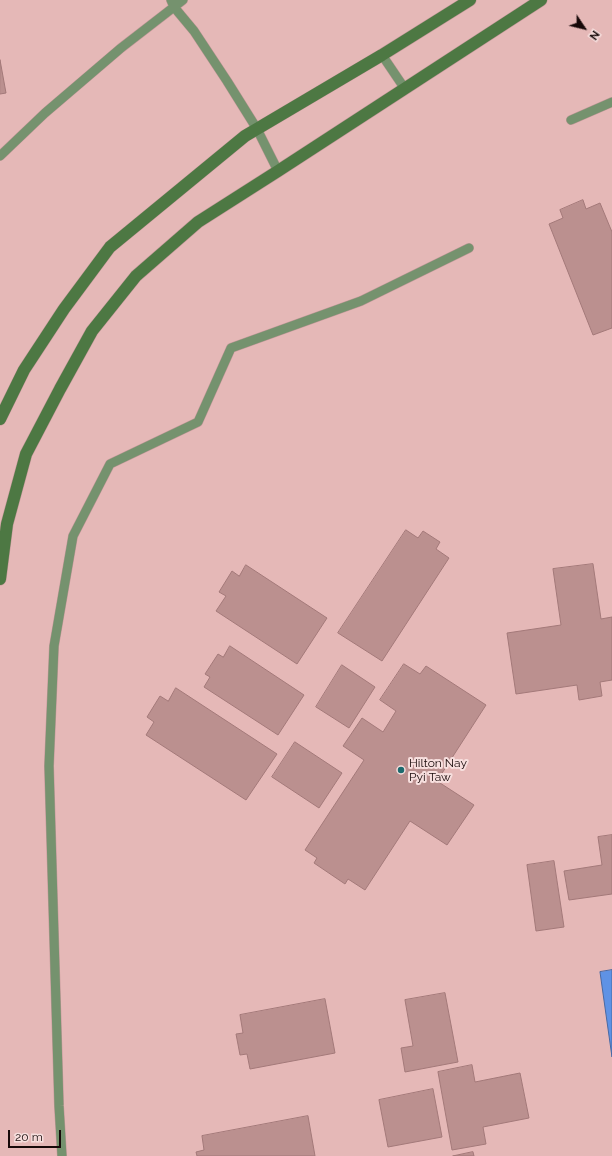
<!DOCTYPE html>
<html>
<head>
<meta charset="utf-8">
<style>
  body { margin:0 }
  #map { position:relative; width:612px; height:1156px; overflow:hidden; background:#e5b8b7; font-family:Raleway,sans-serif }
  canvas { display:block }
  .north { position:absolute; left:564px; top:8px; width:40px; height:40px; -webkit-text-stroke:3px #f7dfde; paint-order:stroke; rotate:125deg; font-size:11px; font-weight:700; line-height:16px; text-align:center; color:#170909 }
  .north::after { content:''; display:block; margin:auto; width:14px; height:18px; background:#170909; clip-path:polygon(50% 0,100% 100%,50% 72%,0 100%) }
  .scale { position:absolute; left:8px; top:1130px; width:53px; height:18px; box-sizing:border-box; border:2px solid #170909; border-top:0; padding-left:5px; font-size:12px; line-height:14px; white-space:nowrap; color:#170909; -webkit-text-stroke:3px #f7dfde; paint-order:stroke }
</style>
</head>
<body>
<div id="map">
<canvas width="612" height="1156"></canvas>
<div class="north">N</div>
<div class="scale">20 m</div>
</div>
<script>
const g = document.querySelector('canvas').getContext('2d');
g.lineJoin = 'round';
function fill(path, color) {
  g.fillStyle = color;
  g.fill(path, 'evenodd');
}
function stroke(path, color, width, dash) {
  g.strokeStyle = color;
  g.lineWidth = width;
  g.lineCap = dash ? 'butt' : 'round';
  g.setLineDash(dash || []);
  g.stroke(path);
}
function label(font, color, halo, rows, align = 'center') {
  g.font = font + ' Raleway,sans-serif';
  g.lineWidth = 4;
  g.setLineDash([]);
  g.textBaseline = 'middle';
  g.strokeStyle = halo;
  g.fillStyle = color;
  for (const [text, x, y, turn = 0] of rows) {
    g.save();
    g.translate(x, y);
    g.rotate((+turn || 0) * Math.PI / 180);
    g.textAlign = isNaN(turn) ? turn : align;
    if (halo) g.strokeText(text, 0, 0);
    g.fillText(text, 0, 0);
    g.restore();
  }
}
const water = new Path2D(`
  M612,970V1057L600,972Z`);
const building = new Path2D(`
  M0,60L6,93L0,94Z
  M583,200L586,209L600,203L612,232V328L593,335L549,224L563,218L560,210Z
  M406,530L418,538L423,531L440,542L436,549L449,558L382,661L338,633Z
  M593,564L601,619L612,617V680L600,682L602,696L579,700L577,685L516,694L507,633L561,625L553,569Z
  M246,565L327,618L297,664L216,611L226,596L219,592L232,571L239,576Z
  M230,646L304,695L278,735L204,687L210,677L205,674L218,654L223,657Z
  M404,664L420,674L426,666L486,705L437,781L474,805L447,845L410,821L365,890L348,879L345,884L314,863L317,858L305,850L364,760L343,746L362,718L383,732L396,711L380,700Z
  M342,665L375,687L349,728L316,707Z
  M176,688L277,754L246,800L146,735L154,722L147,717L160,696L168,701Z
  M295,742L342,773L319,808L272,777Z
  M612,835V894L569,900L564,871L602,865L598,837Z
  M554,861L564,927L536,931L527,865Z
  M445,993L458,1062L405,1072L401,1048L413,1046L405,1000Z
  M325,999L335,1053L250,1069L247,1054L240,1055L236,1034L243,1033L240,1015Z
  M472,1065L475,1082L520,1073L529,1118L483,1127L486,1144L452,1150L438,1072Z
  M433,1089L442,1137L388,1147L379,1100Z
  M308,1116L315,1156H197L196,1152L204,1150L202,1136Z
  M473,1152L474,1156H453Z`);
const lane = new Path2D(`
  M171,0L174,7L194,31L227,81L257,129L278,171
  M382,55L405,89
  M571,120L612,102
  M0,156L45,113L121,48L183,0
  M62,1156L59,1106L49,766L54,646L73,536L110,464L198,422L231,348L361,301L469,248`);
const secondary = new Path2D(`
  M0,419L24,370L64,309L110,247L245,136L382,55L470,0
  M0,579L7,524L26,454L60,389L92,331L136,276L198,222L278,171L541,0`);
const markers = [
  [401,770,4,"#1d6a6e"]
];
const poiNames = [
  ["Hilton Nay",409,763],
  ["Pyi Taw",409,777]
];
fill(water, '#5f92e5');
stroke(water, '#4969a3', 1);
fill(building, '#bb908f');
stroke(building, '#a37979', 1);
stroke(lane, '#c09898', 10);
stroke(secondary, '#c09898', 13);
stroke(lane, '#75926e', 9);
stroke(secondary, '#4d7843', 12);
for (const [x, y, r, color] of markers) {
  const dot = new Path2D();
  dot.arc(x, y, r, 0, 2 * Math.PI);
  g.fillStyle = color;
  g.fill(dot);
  stroke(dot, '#f7dfde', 1.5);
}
label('12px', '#170909', '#f7dfde', poiNames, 'left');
</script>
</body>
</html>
